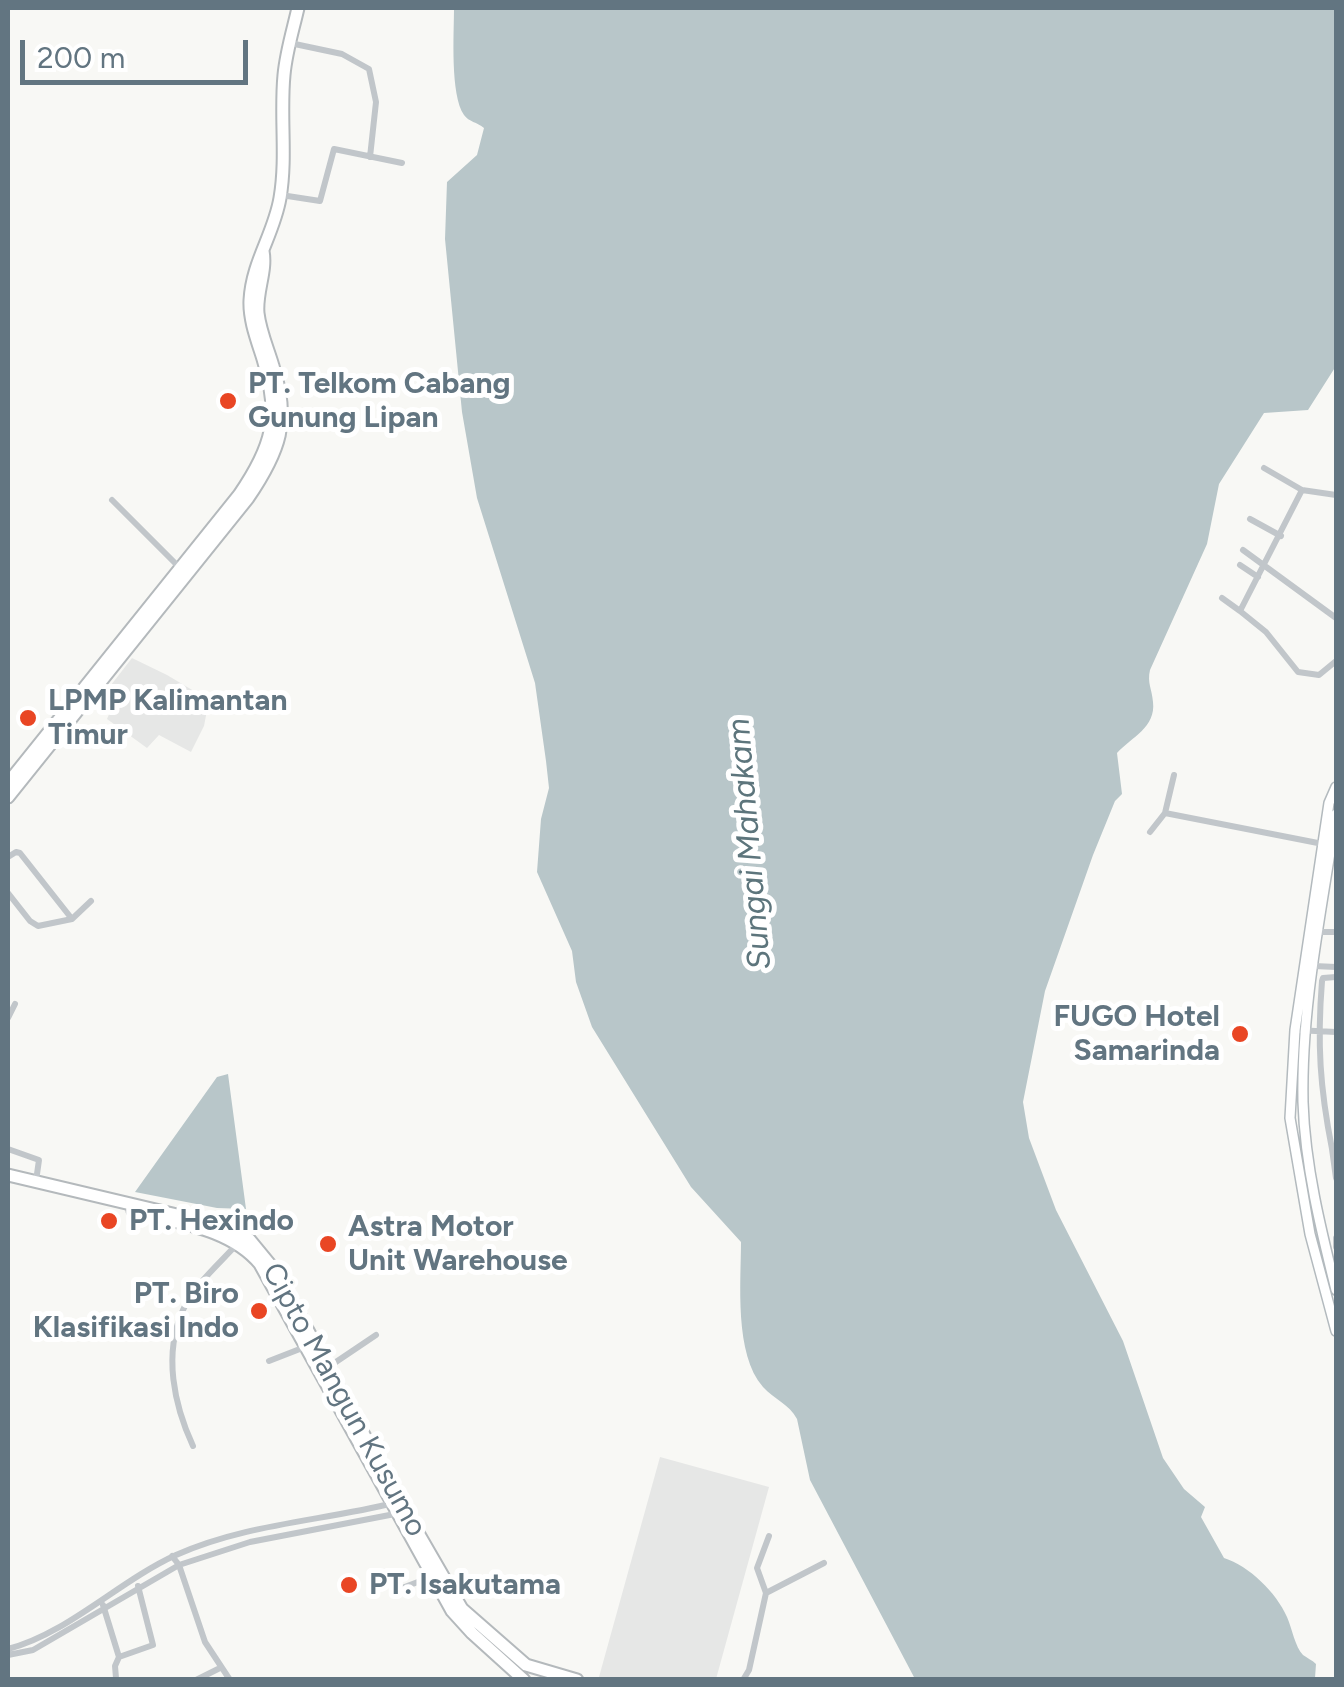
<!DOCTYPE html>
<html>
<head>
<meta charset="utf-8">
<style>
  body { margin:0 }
  #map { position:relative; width:1344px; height:1687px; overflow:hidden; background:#f8f8f5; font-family:Figtree,sans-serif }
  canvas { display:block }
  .frame { position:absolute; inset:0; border:10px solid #627581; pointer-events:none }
  .scale { position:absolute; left:20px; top:40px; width:228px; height:45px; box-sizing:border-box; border:5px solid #627581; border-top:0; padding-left:12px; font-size:30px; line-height:35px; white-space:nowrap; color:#627581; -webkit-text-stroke:8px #fff; paint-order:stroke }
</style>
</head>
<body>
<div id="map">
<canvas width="1344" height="1687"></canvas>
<div class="frame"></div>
<div class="scale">200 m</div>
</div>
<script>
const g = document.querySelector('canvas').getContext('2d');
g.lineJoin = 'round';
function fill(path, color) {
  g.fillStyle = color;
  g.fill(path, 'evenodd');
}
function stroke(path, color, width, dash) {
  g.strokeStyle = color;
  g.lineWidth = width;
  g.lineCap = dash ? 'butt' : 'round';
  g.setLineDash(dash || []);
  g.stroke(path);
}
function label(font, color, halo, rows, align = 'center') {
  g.font = font + ' Figtree,sans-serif';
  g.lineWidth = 10;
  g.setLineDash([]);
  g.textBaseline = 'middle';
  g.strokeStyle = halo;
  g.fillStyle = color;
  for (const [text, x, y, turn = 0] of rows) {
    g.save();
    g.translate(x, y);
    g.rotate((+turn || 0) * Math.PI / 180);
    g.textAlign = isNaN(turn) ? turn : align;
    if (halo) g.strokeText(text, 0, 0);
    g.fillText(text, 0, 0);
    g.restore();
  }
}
const built = new Path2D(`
  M132,658L167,675L209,700L204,726L191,752L159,735L147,748L107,719L110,712L97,703Z
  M660,1457L769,1487L716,1679L599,1677Z`);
const water = new Path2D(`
  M454,8H1336V366L1308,410L1264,413L1219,484L1207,544L1150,670C1147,683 1152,689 1153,702C1156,727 1132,737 1117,753L1122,794L1115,801L1093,855L1045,991L1023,1102L1029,1138L1056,1210L1123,1341L1163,1458L1184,1489L1205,1507L1201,1517L1224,1558C1249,1566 1276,1592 1287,1617C1292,1628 1295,1647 1303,1655C1307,1658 1312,1660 1316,1664L1315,1678L915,1679L810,1480L797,1419C789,1404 774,1399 763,1387C734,1354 741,1282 741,1242L691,1187L592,1027L576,982L572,951L537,872L541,819L549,788L546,761L535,683L477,498L462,412L445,239L447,182L477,155L484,128C477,122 469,122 464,115C450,95 454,33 454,8Z
  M228,1074L246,1209L217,1208L135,1192L217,1077Z`);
const street = new Path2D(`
  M290,43L342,54L369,69L376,102L370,157
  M281,195L320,201L334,149L402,163
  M1264,468L1302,490L1336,495
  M112,500L179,567
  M1250,519L1281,536
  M1243,550L1336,618
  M1240,565L1258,577
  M1222,598L1240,611L1302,490
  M1240,611L1266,632L1298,672L1319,675L1336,661
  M1165,813L1323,844
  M1150,832L1165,813L1174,775
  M8,857L16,852L20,853L72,919
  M8,893L30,921L38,926L72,919L91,901
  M1319,932H1336
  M1314,966L1336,967
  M1336,977L1323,978L1322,981C1317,1044 1320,1088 1332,1149L1336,1148
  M8,1018L15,1004
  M1295,1030L1336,1032
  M8,1149L39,1160L36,1181
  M1332,1149L1336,1178
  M1336,1238V1247
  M269,1361L305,1347
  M327,1368L376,1335
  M193,1446C174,1405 163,1354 183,1310C194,1285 220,1263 238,1243
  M769,1536L757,1568L766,1593L824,1563
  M172,1556L179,1565L205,1642L230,1680
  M402,1588L431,1577
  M103,1605L119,1657L115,1666L116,1678
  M8,1649C67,1634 119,1581 176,1555C245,1524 321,1521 394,1503
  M8,1655L33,1650L179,1565L250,1542L400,1513
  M119,1657L153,1645L138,1586
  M196,1680L220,1668
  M743,1680L749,1670L766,1593`);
const secondary = new Path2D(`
  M1336,787L1329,803L1295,1030L1290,1118L1310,1234L1336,1331
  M1336,814C1322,909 1301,1006 1303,1102C1305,1166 1321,1230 1336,1290`);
const highway = new Path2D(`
  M8,783L239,495C272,447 281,417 263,359C257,340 249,320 250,300C252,262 274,234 280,198C287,157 280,116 284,75C286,52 293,30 298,8
  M8,797L248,498C280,451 291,421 273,366C268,349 260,331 258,313C256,292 267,271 263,251
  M8,1175L215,1224L249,1239L277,1273L399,1500L462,1609L526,1665L577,1680
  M133,1211C177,1223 230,1228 260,1264L452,1611L472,1633L524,1680`);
const markers = [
  [228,401,10,"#e94624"],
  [28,718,10,"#e94624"],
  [1240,1034,10,"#e94624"],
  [109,1221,10,"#e94624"],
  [328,1244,10,"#e94624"],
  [259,1311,10,"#e94624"],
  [349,1585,10,"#e94624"]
];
const poiNames = [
  ["PT. Telkom Cabang",248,384],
  ["Gunung Lipan",248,418],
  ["LPMP Kalimantan",48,701],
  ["Timur",48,735],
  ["FUGO Hotel",1220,1017,"right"],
  ["Samarinda",1220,1051,"right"],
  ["PT. Hexindo",129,1221],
  ["Astra Motor",348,1227],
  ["Unit Warehouse",348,1261],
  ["PT. Biro",239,1294,"right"],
  ["Klasifikasi Indo",239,1328,"right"],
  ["PT. Isakutama",369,1585]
];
const streetNames = [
  ["Cipto Mangun Kusumo",344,1400,61]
];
const waterNames = [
  ["Sungai Mahakam",750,844,-95]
];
fill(built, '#e6e7e6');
fill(water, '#b8c6c9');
stroke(secondary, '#b3babe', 12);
stroke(highway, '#b4b9bc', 15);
stroke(street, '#c1c6ca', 6);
stroke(secondary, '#fff', 9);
stroke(highway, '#fff', 11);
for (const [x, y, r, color] of markers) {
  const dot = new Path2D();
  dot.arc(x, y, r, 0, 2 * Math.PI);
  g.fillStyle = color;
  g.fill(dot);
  stroke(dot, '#fff', 4);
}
label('bold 30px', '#627581', '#fff', poiNames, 'left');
label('30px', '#627581', '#fff', streetNames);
label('italic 32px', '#5d757c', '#fff', waterNames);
</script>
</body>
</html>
